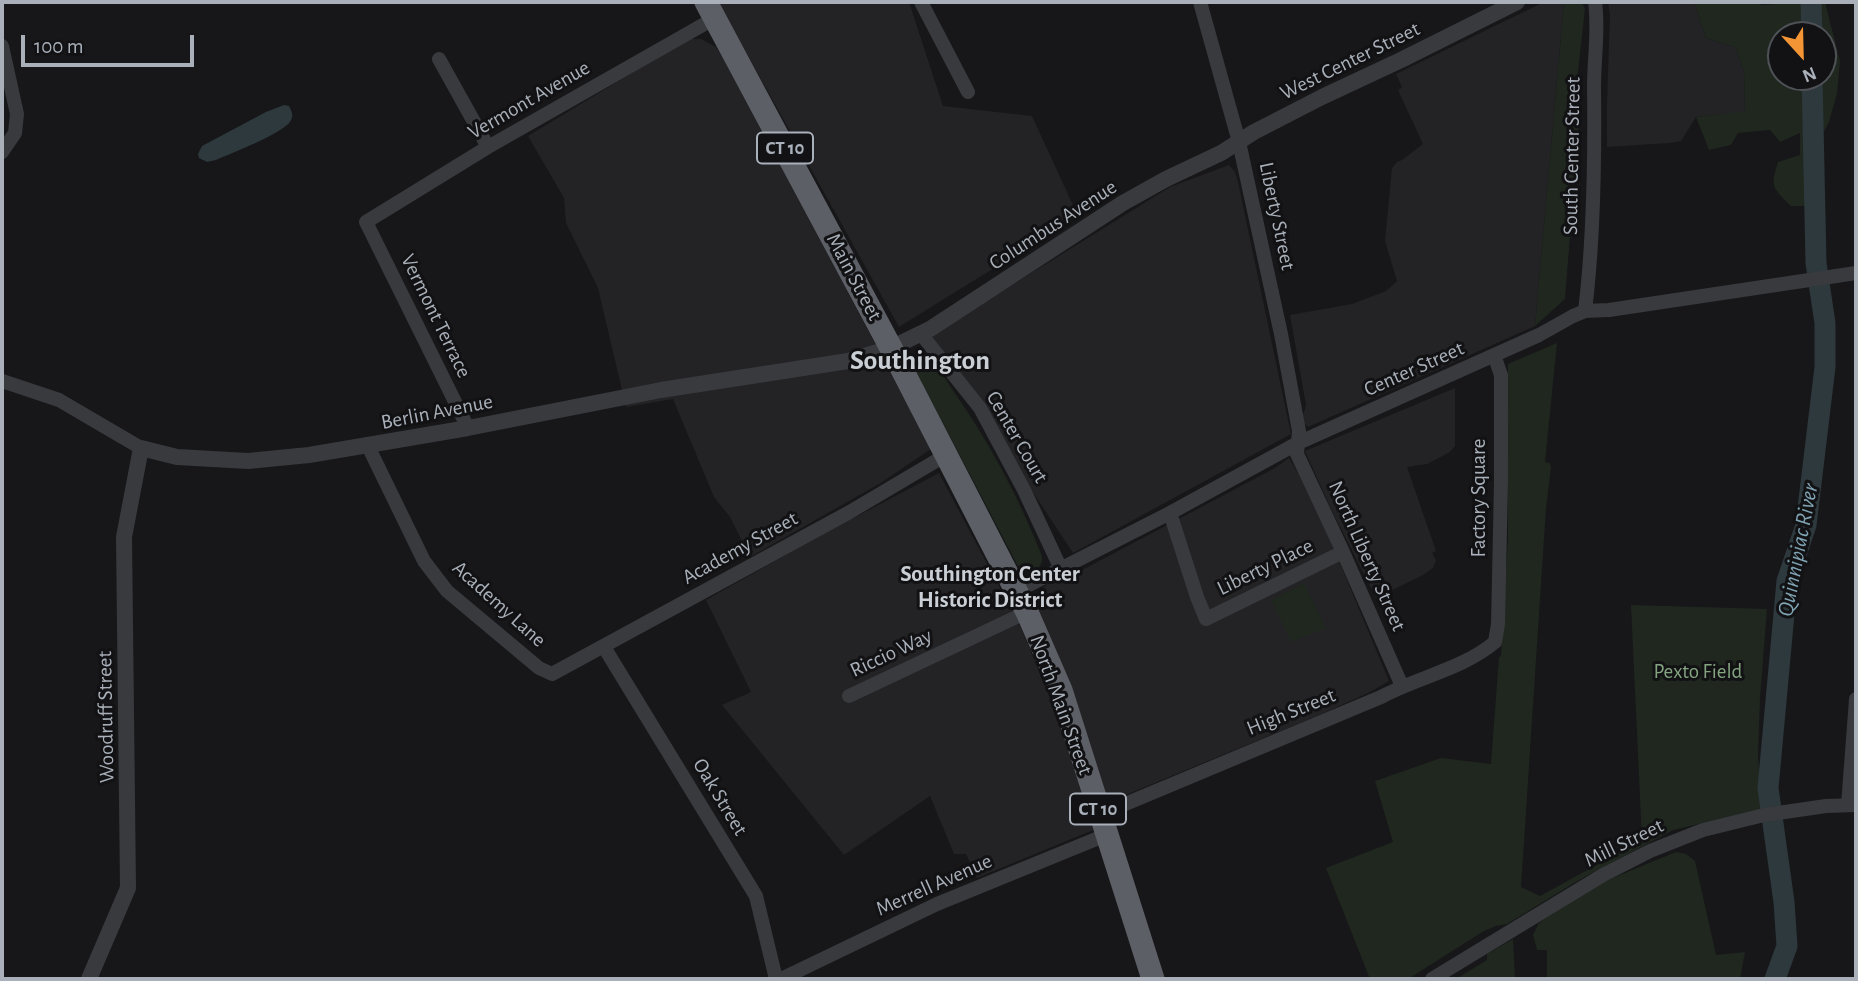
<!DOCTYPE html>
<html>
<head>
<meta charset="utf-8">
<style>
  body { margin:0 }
  #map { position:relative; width:1858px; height:981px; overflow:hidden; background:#171719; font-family:"Alegreya Sans",sans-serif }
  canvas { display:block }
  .frame { position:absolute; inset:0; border:4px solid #a9b0b9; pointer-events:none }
  .north { position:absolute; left:1767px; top:21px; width:70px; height:70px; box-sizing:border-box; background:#121214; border:2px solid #4e5156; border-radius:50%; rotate:158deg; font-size:19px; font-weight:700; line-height:28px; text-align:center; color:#a9b0b9 }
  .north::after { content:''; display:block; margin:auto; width:24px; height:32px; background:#f39535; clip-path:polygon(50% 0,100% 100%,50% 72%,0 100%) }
  .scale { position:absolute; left:21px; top:35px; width:173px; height:32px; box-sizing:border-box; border:4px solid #a9b0b9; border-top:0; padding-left:9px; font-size:21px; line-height:24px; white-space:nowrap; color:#a9b0b9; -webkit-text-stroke:5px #121214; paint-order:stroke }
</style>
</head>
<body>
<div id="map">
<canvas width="1858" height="981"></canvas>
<div class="frame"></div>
<div class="north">N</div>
<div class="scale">100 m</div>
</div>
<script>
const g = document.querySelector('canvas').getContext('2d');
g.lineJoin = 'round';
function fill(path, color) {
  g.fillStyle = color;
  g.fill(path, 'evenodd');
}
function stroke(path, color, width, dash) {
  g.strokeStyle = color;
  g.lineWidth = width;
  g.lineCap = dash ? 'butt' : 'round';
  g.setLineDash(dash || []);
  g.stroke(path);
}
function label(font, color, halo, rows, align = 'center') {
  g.font = font + ' "Alegreya Sans",sans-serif';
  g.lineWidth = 6;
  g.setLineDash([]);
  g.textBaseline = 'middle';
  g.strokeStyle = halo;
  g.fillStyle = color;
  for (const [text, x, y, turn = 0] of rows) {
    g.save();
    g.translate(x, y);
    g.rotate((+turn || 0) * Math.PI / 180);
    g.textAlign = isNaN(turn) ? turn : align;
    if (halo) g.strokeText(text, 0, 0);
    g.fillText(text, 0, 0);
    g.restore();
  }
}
const built = new Path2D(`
  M718,2H909L943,106L1032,116L1078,216L899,327Z
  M1544,2H1564L1535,326L1308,427L1304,423L1302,419L1306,405L1290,315L1352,304L1386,291L1397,281L1385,241L1392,168L1397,162L1402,160L1423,144L1398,90L1402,87L1396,74Z
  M1608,2H1694L1706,38L1735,47L1744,71L1745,112L1696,117L1681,141L1670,143L1607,147V104L1610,15Z
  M688,39H701L716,47L725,61L931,449L879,484L750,557L730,517L714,497L673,399L626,407L598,288L566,223L564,198L528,136Z
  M1229,165L1235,172L1238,182L1291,434L1073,553L930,336L1170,187Z
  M1455,388V446L1450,452L1427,464L1407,467L1436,551L1432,553L1436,560L1433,568L1423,575L1376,598L1332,511L1305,451Z
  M1289,458L1299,475L1332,544L1389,681L1368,693L1317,716L1106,803L1035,605L1036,595L1049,582L1067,578L1275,468Z
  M939,473L1021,628L1059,720L1093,830L977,878L966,854H954L930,796L844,855L722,705L751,692L706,600L816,538Z`);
const green = new Path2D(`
  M1564,2H1582L1585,9L1577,80L1582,83L1565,299L1535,326Z
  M1694,2H1754L1762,5L1792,3L1794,2H1825L1840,61L1837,94L1829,122L1818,143L1825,265L1808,269V206H1791C1772,187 1770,187 1778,162L1800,155V133L1780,142L1770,130L1738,133L1731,145L1709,150L1696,117L1745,111L1744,71L1735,47L1706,38ZM1823,35V77H1781V35Z
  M1557,343L1545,462L1550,463L1551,467L1546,508L1521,887L1540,896L1642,840L1631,605L1767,609L1760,698L1758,756L1762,809L1673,830L1579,880L1507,924L1496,926L1484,931L1408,979H1370L1326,868L1393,842L1375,781L1441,758L1491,764L1499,657L1501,656L1508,539V364Z
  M923,355C936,361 946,380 954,392C990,443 1019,498 1042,556C1044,569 1029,576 1019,568L913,366L914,360Z
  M1304,583L1326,628L1291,642L1271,600Z
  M1676,852L1686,854L1695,861L1716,955L1745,952L1740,979H1547V950H1537L1533,935L1539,923L1546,917L1603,882Z
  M1513,939L1515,979H1456L1487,960V954Z`);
const water = new Path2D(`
  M284,105L289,106C292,112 294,116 290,122C281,134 232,153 216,160L207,162L199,158L198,154L202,146L266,112Z`);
const river = new Path2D(`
  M1811,2L1812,35
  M1775,979L1787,946L1784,902L1768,788L1787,581L1806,525L1825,367V323L1816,263L1812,77`);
const minor = new Path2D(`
  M921,2L968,92
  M1200,2L1239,142L1281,334L1299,431L1297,454L1343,552L1402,686
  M2,46L17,114L15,133L2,152
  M439,59L488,147
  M1585,311C1594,237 1595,162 1594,87C1594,58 1599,30 1595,2
  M921,334L980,408L1024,490L1061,569
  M2,381L59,400L141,448
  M468,428L366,222L488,147L715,18
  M368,446L424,561L447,591L539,668L552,674L848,513L946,455
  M1170,513L1197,597L1206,619L1343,552
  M1017,591L1170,513L1298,443L1539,335L1573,316L1585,311L1609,310L1856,273
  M604,647L756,896L776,979
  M849,696L1027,612
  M1848,805L1856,699
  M1099,815L1381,697C1418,677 1463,669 1495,642L1498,624L1501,482V375L1494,355
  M781,979L937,904L1106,835
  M1432,979L1603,875L1650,851L1703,830L1764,815L1826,806L1856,805`);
const tertiary = new Path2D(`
  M89,979L128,888L124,537L141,448L177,457L248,461L309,455L468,428L661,390L848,361L891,348L930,329L1123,203L1166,179L1221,153L1254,132L1322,97L1401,60L1517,2`);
const trunk = new Path2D(`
  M706,2L891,348L1027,612L1061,690L1153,979`);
const shields = [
  [785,148,56],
  [1098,809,56]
];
const shieldNames = [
  ["CT 10",785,148],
  ["CT 10",1098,809]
];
const streetNames = [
  ["West Center Street",1350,61,-26],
  ["Vermont Avenue",529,100,-30],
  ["South Center Street",1572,156,-89],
  ["Liberty Street",1277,216,78],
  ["Columbus Avenue",1053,225,-33],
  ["Main Street",854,277,62],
  ["Vermont Terrace",436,316,64],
  ["Center Street",1414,369,-24],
  ["Berlin Avenue",437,412,-11],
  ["Center Court",1017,437,60],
  ["Factory Square",1479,498,-90],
  ["Academy Street",740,548,-29],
  ["North Liberty Street",1367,556,66],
  ["Liberty Place",1265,567,-26],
  ["Academy Lane",499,604,42],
  ["Riccio Way",891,653,-25],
  ["North Main Street",1061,705,70],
  ["High Street",1291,712,-22],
  ["Woodruff Street",106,717,-91],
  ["Oak Street",720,797,59],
  ["Mill Street",1624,843,-26],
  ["Merrell Avenue",934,885,-24]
];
const parkNames = [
  ["Pexto Field",1698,672]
];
const waterNames = [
  ["Quinnipiac River",1798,550,-79]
];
const neighbourhoodNames = [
  ["Southington Center",990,574],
  ["Historic District",990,600]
];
const districtNames = [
  ["Southington",920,361]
];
fill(built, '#232326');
fill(green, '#1f271f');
fill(water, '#2d393d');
stroke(river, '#2d393d', 21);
stroke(minor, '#383a3e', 14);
stroke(tertiary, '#383a3e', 16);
stroke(trunk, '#5c6066', 23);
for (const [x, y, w] of shields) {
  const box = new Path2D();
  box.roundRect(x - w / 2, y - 15.5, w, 31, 5);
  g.fillStyle = '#121214';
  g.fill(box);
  stroke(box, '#a9b0b9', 2);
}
label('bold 19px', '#a9b0b9', null, shieldNames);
label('21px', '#a9b0b9', '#121214', streetNames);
label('21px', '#84a480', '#121214', parkNames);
label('italic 23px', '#80a4b4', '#121214', waterNames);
label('bold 23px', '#cacfd5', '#121214', neighbourhoodNames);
label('bold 28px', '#cacfd5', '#121214', districtNames);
</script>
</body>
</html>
